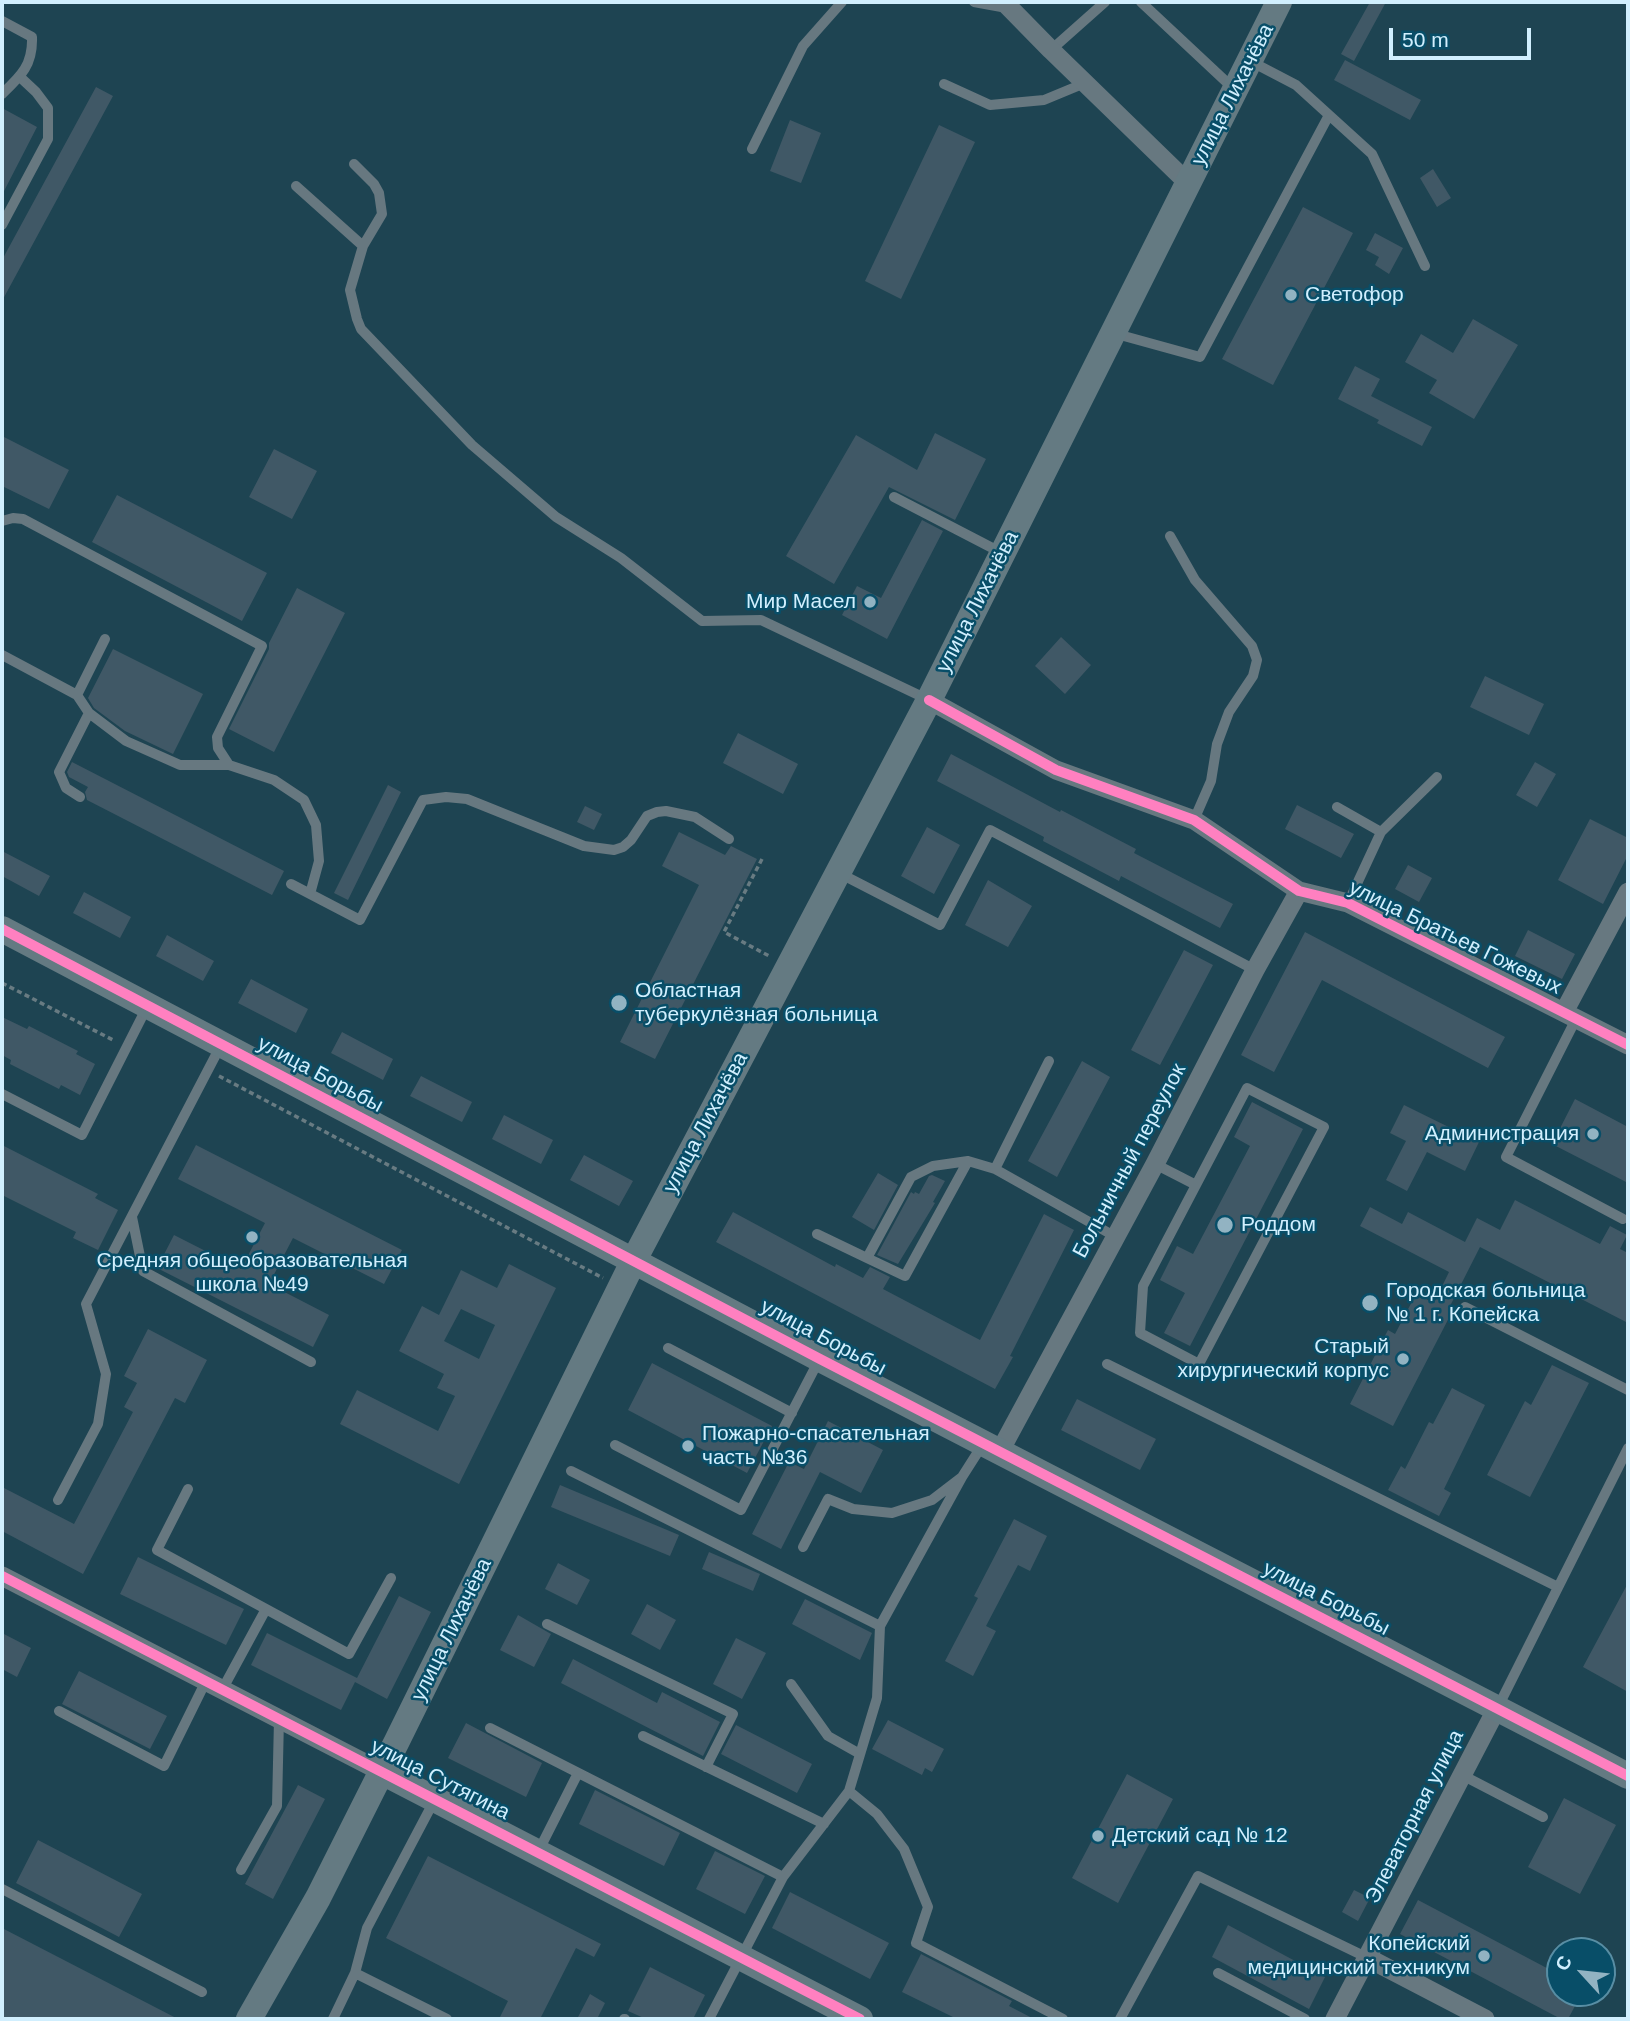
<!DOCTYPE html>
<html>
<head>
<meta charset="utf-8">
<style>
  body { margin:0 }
  #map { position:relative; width:1630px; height:2021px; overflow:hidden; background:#1e4452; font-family:Arial,sans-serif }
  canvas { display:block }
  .frame { position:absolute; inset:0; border:4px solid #d1effe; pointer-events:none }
  .north { position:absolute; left:1546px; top:1937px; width:70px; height:70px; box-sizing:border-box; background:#084e68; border:2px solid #588ea4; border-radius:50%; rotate:297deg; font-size:19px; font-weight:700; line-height:28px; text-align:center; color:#d1effe }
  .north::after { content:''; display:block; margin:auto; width:24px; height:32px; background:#92b3c2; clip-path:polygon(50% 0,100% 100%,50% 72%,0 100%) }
  .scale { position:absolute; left:1389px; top:28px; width:142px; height:32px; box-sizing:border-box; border:4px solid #d1effe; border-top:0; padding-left:9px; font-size:21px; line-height:24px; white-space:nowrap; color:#d1effe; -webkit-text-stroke:5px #084e68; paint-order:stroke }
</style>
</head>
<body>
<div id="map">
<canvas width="1630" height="2021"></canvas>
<div class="frame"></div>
<div class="north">С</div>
<div class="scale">50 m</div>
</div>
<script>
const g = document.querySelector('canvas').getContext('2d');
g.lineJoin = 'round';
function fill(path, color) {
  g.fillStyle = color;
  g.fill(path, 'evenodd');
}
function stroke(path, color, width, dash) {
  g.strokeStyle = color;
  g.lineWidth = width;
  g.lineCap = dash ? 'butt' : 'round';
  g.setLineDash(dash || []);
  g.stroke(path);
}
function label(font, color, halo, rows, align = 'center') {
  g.font = font + ' Arial,sans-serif';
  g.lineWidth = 5;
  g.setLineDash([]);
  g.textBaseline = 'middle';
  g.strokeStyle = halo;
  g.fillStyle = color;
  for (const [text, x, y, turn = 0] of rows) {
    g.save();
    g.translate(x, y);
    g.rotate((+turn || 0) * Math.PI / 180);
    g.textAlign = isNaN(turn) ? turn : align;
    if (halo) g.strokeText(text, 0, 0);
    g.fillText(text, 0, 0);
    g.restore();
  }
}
const building = new Path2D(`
  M1370,2H1386L1354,61L1341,54Z
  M1345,60L1421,100L1410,120L1334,80Z
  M96,87L113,96L2,301V260Z
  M2,108L37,127L2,195Z
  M790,120L821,133L801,183L770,171Z
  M939,125L975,142L901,299L865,281Z
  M1433,169L1451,198L1437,207L1420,178Z
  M1303,207L1353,233L1273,385L1222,359Z
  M1375,233L1403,248L1389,274L1375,265L1379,257L1366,250Z
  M1473,319L1518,345L1474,419L1429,393L1437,380L1405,362L1421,334L1453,353Z
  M1355,366L1380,379L1371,396L1432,427L1422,446L1377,423L1379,420L1338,399Z
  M935,433L986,459L955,520L889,487L834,584L786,556L856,435L917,470Z
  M2,436L69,470L49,509L2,486Z
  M274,449L317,471L292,519L249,497Z
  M117,495L267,573L242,621L92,542Z
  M922,520L943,531L887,639L842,615L857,586L881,598Z
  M297,588L345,613L274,752L229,729L269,649V643Z
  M1061,637L1091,665L1065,694L1035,666Z
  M113,649L203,694L173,754L125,731L94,708L88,698Z
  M1485,676L1544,704L1529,735L1470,707Z
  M738,733L798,764L783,794L723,763Z
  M951,754L1060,812L1061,810L1136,849L1134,853L1233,904L1220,928L1121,876L1119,881L1043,841L1044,837L937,781Z
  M72,762L284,871L272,895L87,800L85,792L88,787L69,777L67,772Z
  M1535,762L1556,774L1537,807L1516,795Z
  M388,785L401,792L348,900L334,893Z
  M1297,805L1354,834L1341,858L1285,829Z
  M585,806L602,814L594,830L577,822Z
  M1590,819L1628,838V855L1603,904L1558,880Z
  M927,827L960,845L934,894L901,876Z
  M679,832L725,855L731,846L757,859L655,1059L620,1042L699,885L662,866Z
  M2,851L50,876L39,896L2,876Z
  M1408,865L1432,878L1419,902L1395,889Z
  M988,880L1032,906L1008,947L965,925Z
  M84,892L131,917L120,938L73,913Z
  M1528,930L1575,954L1562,979L1515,956Z
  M1305,932L1505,1037L1488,1068L1322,980L1274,1072L1241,1055Z
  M167,935L214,961L203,981L156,956Z
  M1184,950L1213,965L1160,1065L1131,1050Z
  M251,979L308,1009L296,1033L238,1003Z
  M2,1017L27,1029L29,1026L78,1051L76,1054L95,1064L80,1095L61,1085L59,1089L10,1064L11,1060L2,1055Z
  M342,1032L393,1059L383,1080L331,1053Z
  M1082,1061L1110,1077L1057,1177L1028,1161Z
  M421,1076L472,1102L462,1122L410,1096Z
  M1575,1099L1628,1127V1183L1552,1144Z
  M1252,1102L1303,1129L1190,1346L1164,1333L1185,1293L1160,1280L1177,1246L1193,1254L1250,1146L1234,1137Z
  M1404,1105L1479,1142L1465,1171L1427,1152L1407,1191L1386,1180L1406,1141L1390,1133Z
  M504,1115L553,1140L541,1164L492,1139Z
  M2,1145L98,1194L95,1198L118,1210L98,1250L73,1238L76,1232L2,1195Z
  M196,1145L402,1250L384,1284L293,1238L269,1284L329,1315L313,1347L157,1268L174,1235L241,1269L265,1223L178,1179Z
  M584,1155L633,1181L619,1206L570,1180Z
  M878,1173L898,1185L874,1230L852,1217Z
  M932,1175L945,1181L933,1202L935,1203L898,1264L877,1255L911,1192L914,1194L915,1192L919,1194L929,1176Z
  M1515,1200L1600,1244L1610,1226L1627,1235L1620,1249L1628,1253V1323L1480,1247L1448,1310L1452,1312L1393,1426L1350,1404L1388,1330L1395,1334L1416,1294L1434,1303L1449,1272L1360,1226L1370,1207L1402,1224L1408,1212L1465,1242L1477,1218L1500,1230Z
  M733,1212L835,1267L836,1264L863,1278L870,1267L890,1277L883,1289L980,1340L1044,1214L1074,1230L1010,1356L1013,1357L995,1389L716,1242Z
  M509,1264L556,1288L459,1484L340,1424L357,1390L438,1431L455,1396L437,1388L444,1374L399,1351L422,1306L439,1315L461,1270L497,1288ZM461,1309L495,1325L479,1359L444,1341Z
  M148,1329L207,1360L185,1403L175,1398L83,1574L2,1531V1487L74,1524L133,1412L124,1407L137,1383L124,1376Z
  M652,1363L772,1426L747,1473L628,1410Z
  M1552,1365L1589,1383L1530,1497L1487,1475L1525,1401L1531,1405Z
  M1452,1388L1485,1405L1444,1489L1451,1493L1439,1516L1388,1490L1401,1466L1405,1469L1429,1422L1433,1424Z
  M1077,1399L1156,1439L1140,1470L1061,1430Z
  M828,1421L883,1450L861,1493L820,1472L781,1549L752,1534L789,1462L804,1469Z
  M560,1485L679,1535L670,1556L551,1507Z
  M1014,1519L1047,1536L1030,1571L1018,1565L986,1626L996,1631L973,1676L945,1661L978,1598L974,1596Z
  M709,1552L760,1574L753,1591L702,1569Z
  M138,1557L244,1609L226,1645L120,1594Z
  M558,1563L590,1580L577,1605L545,1589Z
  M1628,1583V1692L1583,1667Z
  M399,1596L431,1612L387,1699L355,1682L341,1710L251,1665L267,1633L357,1678Z
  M805,1599L872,1633L860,1660L792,1624Z
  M647,1604L676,1620L660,1650L631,1634Z
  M518,1615L551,1634L534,1667L500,1650Z
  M2,1633L31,1648L17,1677L2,1669Z
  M736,1638L766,1653L742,1699L713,1684Z
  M573,1659L657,1703L662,1692L720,1722L703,1756L561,1683Z
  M79,1671L167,1716L150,1749L62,1704Z
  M888,1720L944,1749L932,1772L925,1768L922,1775L872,1749Z
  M466,1723L542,1763L526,1797L448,1758Z
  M736,1725L812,1764L797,1793L721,1754Z
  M1127,1774L1173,1799L1118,1903L1072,1878Z
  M298,1785L325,1799L273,1899L245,1884Z
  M595,1790L680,1833L664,1866L579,1824Z
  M1564,1798L1616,1825L1580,1894L1528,1867Z
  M38,1840L142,1894L119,1937L16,1883Z
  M715,1851L765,1876L745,1914L696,1889Z
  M428,1856L601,1944L594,1957L576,1948L540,2019H499L508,2001L386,1938Z
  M1354,1890L1370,1898L1358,1921L1342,1912Z
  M790,1892L889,1943L870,1979L772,1928Z
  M1418,1900L1560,1975V1993H1582L1568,2019H1561L1400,1934Z
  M1228,1925L1325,1977L1309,2009L1212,1957Z
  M2,1928L178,2019H2Z
  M921,1954L1012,2001L1009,2006L1034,2019H957L902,1992Z
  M650,1967L705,1995L693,2019H646L628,2011Z
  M590,1994L605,2003L597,2019H577Z`);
const path = new Path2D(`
  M762,859L724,932L771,957
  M2,983L115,1041
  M219,1076L603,1278`);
const lane = new Path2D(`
  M974,2L1007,8
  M1141,2L1235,90
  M2,21L32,37C33,65 21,76 2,94
  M1051,50L1105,2
  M1250,61L1296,85L1372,154L1425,266
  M944,84L990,105L1044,100L1085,83
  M752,149L803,46L842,2
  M354,164L374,184L379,193L382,214L363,246L350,290L357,319L361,329L472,445L556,517L621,558L702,621L761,620L929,700
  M296,186L363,246
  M2,225L48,139V108L36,92L20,77
  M1113,333L1200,357L1329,115
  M894,497L1002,553
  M2,521L13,518L23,519L262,646L217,737L218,748L229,765L274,780L304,800L316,825L319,861L310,894
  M1170,536L1195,580L1252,646L1257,660L1253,676L1229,712L1217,744L1211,781L1194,820
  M2,655L77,695L89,713L126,741L180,765H229
  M77,695L105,639
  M80,797L66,788L59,772L89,713
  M1337,807L1381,832
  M839,873L940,925L990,830L1255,970
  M291,884L360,920L423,800L446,797L467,799L584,846L614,850L623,847L631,840L647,816L657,812L666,811L695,817L729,839
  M1348,903L1381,832L1437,777
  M1576,1019L1506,1157L1623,1219
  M2,1094L82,1135L147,1007
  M968,1161L905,1276L867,1258L911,1177L933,1166L968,1161L995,1169L1116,1237
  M1155,1164L1196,1185L1143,1286L1140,1333L1199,1364L1324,1127L1247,1088L1196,1185
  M995,1169L1049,1061
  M132,1217L143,1271L311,1362
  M817,1234L867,1258
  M1465,1307L1628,1390
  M668,1348L792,1413
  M1107,1364L1558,1587
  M615,1445L741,1510L819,1360
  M571,1471L880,1626
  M188,1489L157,1550L349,1654L391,1578
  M58,1500L98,1424L106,1374L86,1304L221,1045
  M803,1547L828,1499L853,1509L892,1513L932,1500L962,1477L983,1444
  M547,1624L733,1714L706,1767
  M791,1684L828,1736L860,1754
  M222,1690L266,1609
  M1498,1707L1628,1448
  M59,1711L164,1766L206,1681
  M490,1728L783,1877
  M643,1736L824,1824
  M1462,1775L1543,1817
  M849,1791L877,1814L904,1849L928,1907L916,1943L1063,2019
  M538,1852L578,1773
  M241,1870L277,1806L279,1719
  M2,1889L202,1992
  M355,1973L447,2019
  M1218,1973L1305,2019
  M333,2019L355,1973L367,1928L434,1801
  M624,2019H625
  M709,2019L783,1877L849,1791L877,1698L880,1626L962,1477
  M1120,2019L1198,1876L1368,1958`);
const street = new Path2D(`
  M1004,2L1051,50L1188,183
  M929,700L1056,770L1194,820L1299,891L1348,903L1628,1045
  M1564,1012L1628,892
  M1000,1451L1155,1164L1255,970L1299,891
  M2,1576L382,1772
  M1368,1958L1485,2019
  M1335,2019L1496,1710`);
const secondary = new Path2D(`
  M2,929L820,1359L1628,1776
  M382,1772L860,2019
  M249,2019L318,1898L397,1741L634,1260L929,700L1279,2`);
const cycleway = new Path2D(`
  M929,700L1056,770L1194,820L1299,891L1348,903L1628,1045
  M2,929L820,1359L1628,1776
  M2,1576L860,2019`);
const markers = [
  [1291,295,7,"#92b3c2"],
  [870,602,7,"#92b3c2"],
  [619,1003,9,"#92b3c2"],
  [1593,1134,7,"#92b3c2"],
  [1225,1225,9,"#92b3c2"],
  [252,1237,7,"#92b3c2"],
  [1370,1303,9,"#92b3c2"],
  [1403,1359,7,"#92b3c2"],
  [688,1446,7,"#92b3c2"],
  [1098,1836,7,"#92b3c2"],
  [1484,1956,7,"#92b3c2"]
];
const streetNames = [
  ["улица Лихачёва",1233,95,-63],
  ["улица Лихачёва",978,602,-63],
  ["улица Братьев Гожевых",1455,938,26],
  ["улица Борьбы",320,1075,28],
  ["улица Лихачёва",706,1123,-62],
  ["Больничный переулок",1130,1161,-62],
  ["улица Борьбы",823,1338,28],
  ["улица Борьбы",1326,1599,27],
  ["улица Лихачёва",452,1630,-64],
  ["улица Сутягина",440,1780,27],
  ["Элеваторная улица",1415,1817,-63]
];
const poiNames = [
  ["Светофор",1305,295],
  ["Мир Масел",856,602,"right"],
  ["Областная",635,991],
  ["туберкулёзная больница",635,1015],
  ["Администрация",1579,1134,"right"],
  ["Роддом",1241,1225],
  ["Средняя общеобразовательная",252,1261,"center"],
  ["школа №49",252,1285,"center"],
  ["Городская больница",1386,1291],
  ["№ 1 г. Копейска",1386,1315],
  ["Старый",1389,1347,"right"],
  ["хирургический корпус",1389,1371,"right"],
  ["Пожарно-спасательная",702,1434],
  ["часть №36",702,1458],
  ["Детский сад № 12",1112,1836],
  ["Копейский",1470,1944,"right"],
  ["медицинский техникум",1470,1968,"right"]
];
fill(building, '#405866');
stroke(path, '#687b82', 3.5, [5, 3.5]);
stroke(lane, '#677880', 10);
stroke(street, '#677880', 19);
stroke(secondary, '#647a82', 26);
stroke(cycleway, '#ff80c0', 10);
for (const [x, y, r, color] of markers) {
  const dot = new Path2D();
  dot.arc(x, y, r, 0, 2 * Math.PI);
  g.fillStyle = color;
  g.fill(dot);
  stroke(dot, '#084e68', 2.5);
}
label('21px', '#d1effe', '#084e68', streetNames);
label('21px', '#d1effe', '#084e68', poiNames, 'left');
</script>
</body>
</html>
